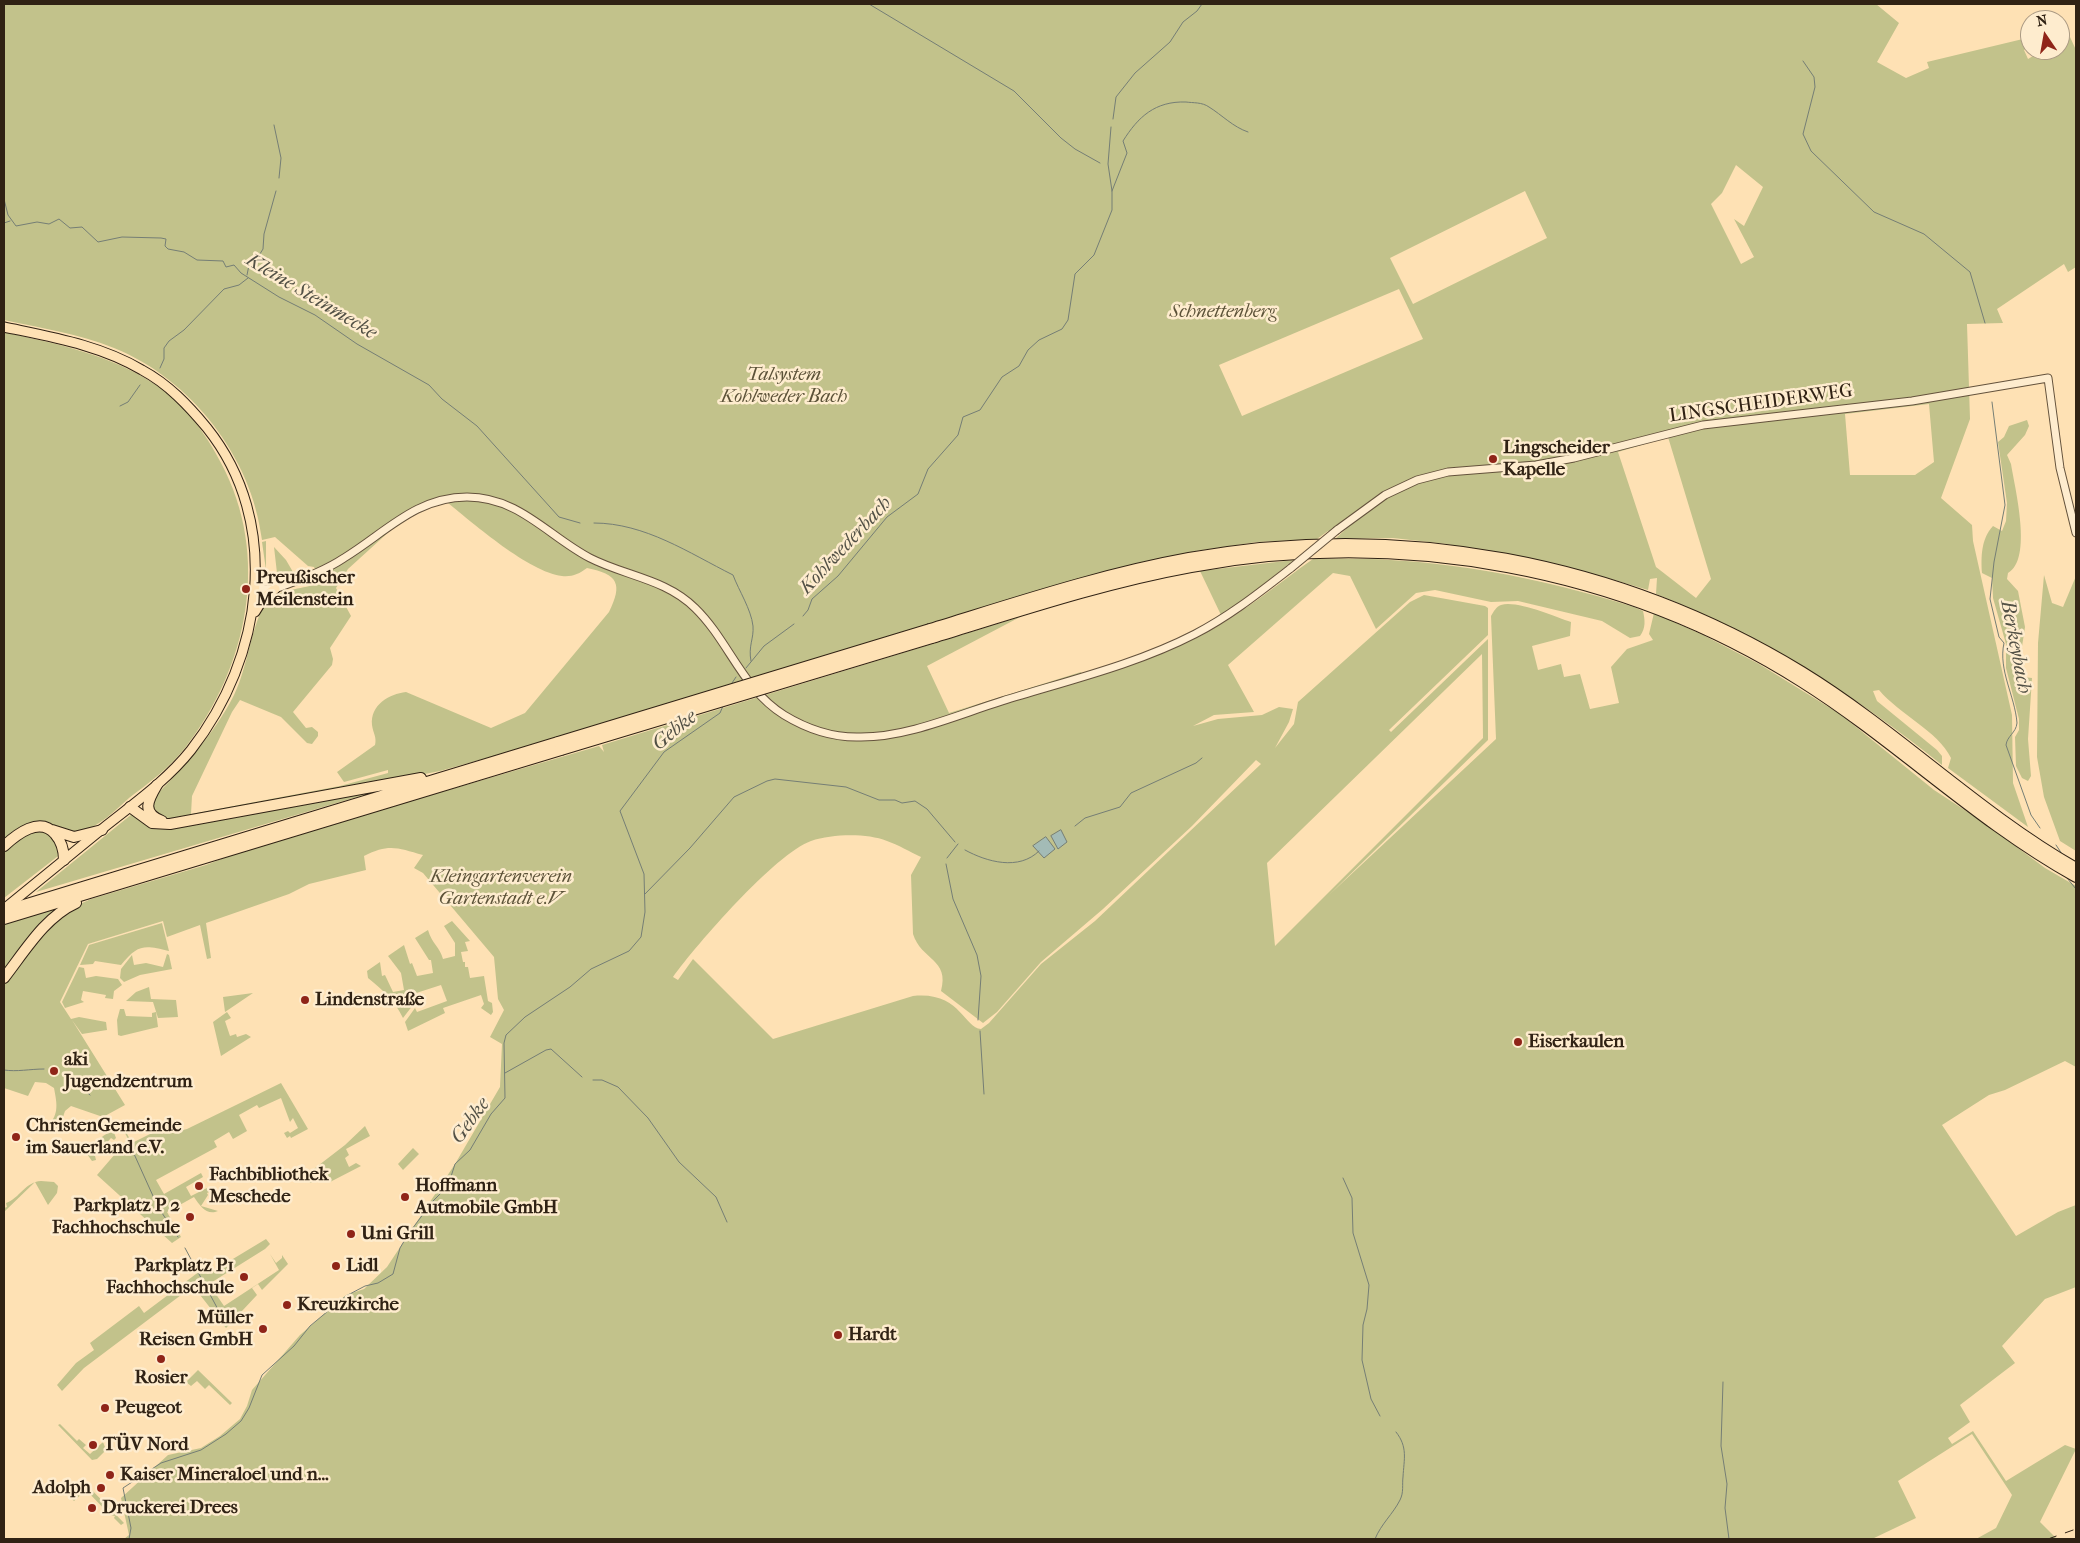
<!DOCTYPE html>
<html>
<head>
<meta charset="utf-8">
<style>
  body { margin:0 }
  #map { position:relative; width:2080px; height:1543px; overflow:hidden; background:#fee1b4; font-family:"IM FELL French Canon",serif }
  canvas { display:block }
  .frame { position:absolute; inset:0; border:5px solid #302214; pointer-events:none }
  .north { position:absolute; left:2020px; top:10px; width:50px; height:50px; box-sizing:border-box; background:#feecce; border:1px solid #ac9b84; border-radius:50%; rotate:348deg; font-size:14px; font-weight:700; line-height:20px; text-align:center; color:#302214 }
  .north::after { content:''; display:block; margin:auto; width:18px; height:22px; background:#8f2418; clip-path:polygon(50% 0,100% 100%,50% 72%,0 100%) }
</style>
</head>
<body>
<div id="map">
<canvas width="2080" height="1543"></canvas>
<div class="frame"></div>
<div class="north">N</div>
</div>
<script>
const g = document.querySelector('canvas').getContext('2d');
g.lineJoin = 'round';
function fill(path, color) {
  g.fillStyle = color;
  g.fill(path, 'evenodd');
}
function stroke(path, color, width, dash) {
  g.strokeStyle = color;
  g.lineWidth = width;
  g.lineCap = dash ? 'butt' : 'round';
  g.setLineDash(dash || []);
  g.stroke(path);
}
function label(font, color, halo, rows, align = 'center') {
  g.font = font + ' "IM FELL French Canon",serif';
  g.lineWidth = 5;
  g.setLineDash([]);
  g.textBaseline = 'middle';
  g.strokeStyle = halo;
  g.fillStyle = color;
  for (const [text, x, y, turn = 0] of rows) {
    g.save();
    g.translate(x, y);
    g.rotate((+turn || 0) * Math.PI / 180);
    g.textAlign = isNaN(turn) ? turn : align;
    if (halo) g.strokeText(text, 0, 0);
    g.fillText(text, 0, 0);
    g.restore();
  }
}
const green = new Path2D(`
  M4,4H1876L1899,23L1877,62L1906,78L1929,68L1927,62L2027,38L2029,45L2024,50L2028,59L2043,50H2060V41L2070,37L2076,50V267L2068,272L2064,264L1997,309L2003,323L1967,324L1970,419L1941,498L1972,525L1973,541L2012,715L2013,783L2028,827L1948,768L1951,758C1938,731 1899,714 1879,690L1873,691L1877,701L1937,750L1942,756V765C1855,695 1760,635 1656,594L1657,578L1650,579L1648,590L1601,576L1447,544L1393,538L1335,539L1346,529L1328,531L1317,539L1257,542L1196,551L1057,585L594,728L440,771L338,791L166,820L155,814L151,801C182,768 214,735 234,695C248,667 251,625 267,600C289,586 300,591 321,582L314,567L308,566L275,537L262,540C252,457 191,379 114,348C79,334 41,328 4,320ZM1736,165L1763,187L1744,226L1734,219L1754,257L1741,264L1711,204L1722,193ZM1525,191L1547,238L1413,304L1390,258ZM1399,289L1423,339L1242,416L1219,365ZM1929,404L1934,462L1915,475H1850L1845,414ZM1668,437L1711,579L1696,598L1656,567L1618,452ZM438,503H448C474,524 529,572 562,576C572,577 579,574 587,568C618,574 623,584 609,612L525,713L491,728L406,692C389,694 370,705 372,725C373,733 377,737 375,745L337,772L344,782L388,770V773L340,786L191,814L192,796L232,712L240,700L281,717L307,743L312,744L318,736V732L312,727L306,728L293,712L332,665L333,659L330,648L351,616L336,588L348,569L403,519Z
  M4,332C56,344 110,354 156,385C184,403 206,434 221,463C271,556 248,667 185,748C169,768 149,783 129,798C119,807 110,816 99,823C80,835 76,833 55,828C52,827 46,824 43,825C34,826 13,839 4,843Z
  M2027,420L2029,426L2025,435L2007,455L2011,464C2015,489 2033,559 2008,573L2007,579L2018,591L2025,627L2019,666L2023,677L2032,678L2028,739L2031,776L2028,781L2022,778L2016,766L2015,737L2019,730V719L2006,668V644L1993,598L1992,578L1982,573C1981,557 1981,539 1993,526L2002,531L2006,521L2007,503L1998,442L2004,437L2009,426Z
  M266,541V568L269,573L275,576L277,573L274,547L286,560L293,572L297,571L298,573L276,579L267,577L262,542Z
  M1313,559C1423,555 1529,574 1634,607L1643,611C1645,620 1646,628 1640,636L1630,638L1602,621L1518,601L1491,602L1435,590L1416,593L1376,629L1350,576L1333,573L1228,665L1254,712L1214,715L1193,726L1218,719L1262,715L1279,707L1293,709L1289,722L1275,748L1294,724L1298,702L1410,602L1424,595L1485,606L1488,608V635L1389,730L1391,732L1488,639V740L1329,895L1496,739L1491,616C1494,611 1496,607 1501,605C1517,600 1555,617 1571,622L1570,636L1532,646L1538,670L1561,664L1564,677L1580,674L1590,709L1619,703L1611,667L1627,649L1653,640L1649,634L1654,613L1703,635L1759,664L1840,714L1934,790L1983,822L2045,868L2076,886V1067L2065,1061L2005,1090L1989,1095L1942,1125L2016,1236L2058,1212L2076,1205V1287L2045,1299L2002,1346L2015,1363L1960,1405L1970,1422L1948,1438L1952,1444L1973,1431L2006,1481L2065,1445L2076,1449L2040,1522L2057,1539H1976L1996,1528L2012,1495L1972,1434L1898,1481L1916,1518L1872,1539H124L129,1535L121,1498L168,1455L201,1448L220,1436L240,1419L247,1406L252,1390L300,1335L346,1295L364,1289L387,1267L455,1164L500,1087L502,1044L490,1037L504,1010L498,999L494,957L423,873L414,868L423,855C398,848 389,843 364,856L366,870L309,884L289,894L206,923L211,958L207,959L200,925L167,937L163,921L88,944L60,1002L71,1019L79,1017L106,1022L107,1030L82,1034L72,1020L125,1105L103,1117L71,1106L65,1111L59,1129L50,1132L49,1125C59,1113 57,1104 54,1088L46,1083L35,1082L28,1096L4,1088V981L50,923L78,905L91,899L206,865L247,849L599,746L604,752L602,745L1020,617L927,666L949,713L1081,672L1083,679C1123,666 1164,654 1202,635C1242,614 1276,585 1313,559ZM1482,654L1483,738L1275,946L1267,863ZM1256,760L1261,764L1095,921L1041,964L989,1023L981,1029C964,1028 960,991 913,996L773,1039L693,959L678,980L673,977C697,944 775,854 811,841C833,834 866,833 887,841C899,845 910,852 921,857L911,875L913,934C921,960 950,959 941,991L983,1023L997,1012L1041,962L1103,909L1192,826Z
  M1294,560L1244,600L1221,615L1200,571Z
  M2044,575L2052,603L2063,607L2076,576V851L2060,841L2044,797L2037,757L2038,643Z
  M366,791L367,794L36,892L132,814L149,825Z
  M36,829L50,832L62,853L4,898V849Z
  M63,906L4,974V924Z
  M452,921L470,941L465,942L468,951L461,952L463,962H465V967H468L470,978L484,976L488,1001L492,1003L493,1012L491,1015L481,1008L484,1004L481,995L443,1008L445,1013L408,1031L405,1022L415,1008L417,1012L447,1001L441,985L410,995L413,1005L403,1018C395,1001 383,990 368,978L367,971L380,962L382,976L385,975L393,992L404,990L401,973L388,956L404,945L410,964L412,963L417,976L433,973L431,960H429L415,938L428,930C432,944 440,947 443,959L455,956V943L444,926Z
  M162,923L169,951C144,945 138,944 121,965L95,961L93,964L80,965L89,945Z
  M167,954L169,955L172,969L140,975L124,982L120,978L121,969L132,955L134,965L146,963L163,967Z
  M79,967L84,968L86,978L96,976L118,979L122,985L114,991L113,999L105,998L106,995L83,991L81,1000L84,1002L65,1008L62,1002Z
  M149,987L151,999L176,1000L178,1017L158,1018L153,1002L126,1001L136,992Z
  M253,993L225,1012L223,997Z
  M120,1009H124L126,1016L152,1017V1013L156,1012L158,1027L121,1036L118,1035L117,1020Z
  M227,1012L231,1018L225,1021L230,1036L236,1034L237,1037L246,1034L251,1037L221,1056L213,1022Z
  M281,1083L308,1129L291,1138L290,1136L287,1138L284,1133L288,1131L290,1133L298,1128L293,1118L290,1122L281,1098L259,1108L257,1105L239,1115L247,1131L233,1139L229,1132L214,1141L217,1147L156,1180L164,1194L201,1173L203,1177L186,1187L191,1196L209,1187L211,1191L207,1193L208,1195L201,1206L218,1211C207,1216 200,1206 194,1197L167,1212L181,1237L172,1243L97,1175L128,1139L123,1129L120,1130L117,1126L121,1123L132,1143L176,1121L183,1130L187,1129Z
  M365,1126L370,1136L346,1149L349,1155L345,1158L349,1167L356,1163L361,1166L330,1182L327,1176L310,1183L306,1175L345,1145Z
  M113,1130L116,1138L114,1140L111,1138L95,1156L96,1160L92,1161L87,1154L103,1136Z
  M413,1148L419,1154L403,1170L398,1164Z
  M41,1181L54,1182L58,1186L57,1193L48,1205L35,1182L4,1212V1208L7,1207L6,1203C20,1198 25,1182 41,1181Z
  M266,1239L270,1244L265,1249L209,1284L224,1306L279,1270L270,1254L276,1263L282,1258V1255L288,1264L262,1290L258,1284L252,1288L257,1295L226,1328L193,1286L84,1368L62,1391L57,1385L76,1363L94,1350L90,1343L139,1306L144,1313L200,1271L208,1274Z
  M198,1370L232,1403L230,1405L209,1385L205,1389L197,1381L191,1386L186,1382Z
  M60,1424L77,1441L79,1439L86,1445L83,1448L90,1454L103,1442L106,1450L97,1459L92,1460L58,1425Z
  M86,1484L124,1523L121,1525L114,1518L115,1516L110,1515L86,1490L74,1501L72,1499Z`);
const water = new Path2D(`
  M1061,830L1067,842L1058,849L1051,836Z
  M1046,837L1055,849L1044,858L1033,846Z`);
const stream = new Path2D(`
  M869,4L1014,91L1061,138L1075,149L1100,163
  M1803,61L1814,77L1815,87L1803,134L1811,151L1874,212L1924,234L1970,272L1985,323
  M1113,119L1116,97L1135,73L1170,42L1183,22L1197,11L1202,4
  M274,125L281,158L279,178
  M1112,191L1127,153L1123,141C1138,117 1155,101 1186,102C1193,103 1202,102 1209,107C1222,115 1233,127 1248,132
  M4,199L8,215L16,226L37,222L49,224L59,219L70,228L82,227L98,242L122,237L161,238L166,239L165,246L168,249L184,252L197,260L223,261L226,267L234,265L241,273L279,297L315,315L357,344L429,385L442,399L477,426L559,517L580,523
  M4,223L10,221
  M247,275L249,265L258,257L263,249L264,234L276,191
  M160,368L164,359V348L169,341L184,330L224,289L239,285L248,278
  M1992,402L2005,505L1994,562L1990,599L1999,637L2004,643C1998,670 2015,696 2017,723C2016,733 2007,736 2006,745L2031,815L2040,828
  M120,406L128,402L140,385
  M594,523C645,523 689,553 733,575C739,591 751,609 753,626C754,639 748,646 751,661
  M803,616L808,610L812,599L838,576L887,517L918,494L928,469L958,435L963,417L980,410L1002,377L1019,366L1028,350L1039,340L1062,329L1068,320L1075,274L1094,255L1112,210V191L1108,164L1111,127
  M746,668L764,646L794,624
  M732,683L736,677
  M1075,826L1085,818L1120,807L1131,793L1196,763L1202,758
  M2056,845L2062,854
  M965,850C987,862 1019,871 1039,851
  M947,858L958,844
  M946,864L953,899L977,955L981,976L978,1020
  M2067,878L2076,889
  M645,894L690,848L734,797L767,781L775,779L846,787L879,800H895L902,803L915,801L927,809L955,842
  M980,1031L984,1094
  M4,1070C17,1072 30,1069 44,1069
  M65,1073L90,1095
  M505,1073L546,1050L551,1049L582,1077
  M593,1080H602L618,1087L648,1118L679,1162L716,1197L727,1222
  M130,1145L158,1207L178,1237
  M1343,1178L1352,1198L1353,1233L1369,1285L1367,1309L1363,1325L1362,1360L1371,1399L1380,1416
  M185,1248L221,1315L228,1321
  M1723,1382L1721,1446L1727,1484L1725,1508L1729,1539
  M129,1539L131,1528L123,1488L161,1463L201,1450L226,1434L241,1421L249,1408L262,1375L294,1346L310,1326L346,1296L365,1286L378,1283L393,1274L400,1248L409,1233L433,1201L448,1186L455,1164L470,1150L491,1114L505,1098L504,1043L506,1035L525,1017L570,987L591,969L629,951L641,937L645,912L644,874L620,811L664,752L720,713L723,706
  M1375,1539C1381,1524 1393,1514 1400,1500C1404,1492 1402,1485 1403,1477C1404,1459 1408,1447 1396,1432`);
const minor = new Path2D(`
  M1337,530L1385,495L1417,480L1448,472L1536,465L1574,458L1703,425L1912,401L2048,378L2060,468L2076,533
  M256,585L266,589H275C298,580 323,572 344,558C385,533 416,497 467,497C519,497 548,536 590,558C625,576 666,579 695,608C729,641 742,689 784,715C807,729 834,738 861,737C908,737 957,715 1002,701C1066,681 1135,665 1195,634C1230,616 1260,592 1291,568
  M256,585L263,582L288,581`);
const major = new Path2D(`
  M4,327C51,337 100,345 142,370C168,384 188,405 207,428C283,523 263,658 191,750C168,779 136,802 107,825C73,853 38,881 4,909
  M255,612L263,599L275,589`);
const highway = new Path2D(`
  M930,629C1015,603 1101,574 1189,558C1400,520 1618,560 1802,672C1898,731 1978,812 2076,868
  M932,638C1017,612 1103,583 1191,567C1400,528 1622,568 1802,682C1897,742 1977,822 2076,877
  M157,785C148,800 141,813 162,821
  M130,807L152,823L170,824L421,778
  M52,830L74,837L102,830
  M4,846C17,834 40,816 55,834C62,842 64,850 64,860
  M4,911L558,742
  M4,919L561,750
  M4,978C25,951 45,917 76,903`);
const rail = new Path2D(`
  M2048,1539L2076,1529`);
const minorBridge = new Path2D(`
  M1291,568L1337,530`);
const highwayBridge = new Path2D(`
  M558,742L930,629
  M561,750L932,638`);
const markers = [
  [1493,459,5,"#8f2418"],
  [246,589,5,"#8f2418"],
  [305,1000,5,"#8f2418"],
  [1518,1042,5,"#8f2418"],
  [54,1071,5,"#8f2418"],
  [16,1137,5,"#8f2418"],
  [199,1186,5,"#8f2418"],
  [405,1197,5,"#8f2418"],
  [190,1217,5,"#8f2418"],
  [351,1234,5,"#8f2418"],
  [336,1266,5,"#8f2418"],
  [244,1277,5,"#8f2418"],
  [287,1305,5,"#8f2418"],
  [263,1329,5,"#8f2418"],
  [838,1335,5,"#8f2418"],
  [161,1359,5,"#8f2418"],
  [105,1408,5,"#8f2418"],
  [93,1445,5,"#8f2418"],
  [110,1475,5,"#8f2418"],
  [101,1488,5,"#8f2418"],
  [92,1508,5,"#8f2418"]
];
const parkNames = [
  ["Schnettenberg",1223,312],
  ["Talsystem",784,375],
  ["Kohlweder Bach",784,397],
  ["Kleingartenverein",501,877],
  ["Gartenstadt e.V",501,899]
];
const streetNames = [
  ["LINGSCHEIDERWEG",1761,404,-8]
];
const poiNames = [
  ["Lingscheider",1503,448],
  ["Kapelle",1503,470],
  ["Preußischer",256,578],
  ["Meilenstein",256,600],
  ["Lindenstraße",315,1000],
  ["Eiserkaulen",1528,1042],
  ["aki",64,1060],
  ["Jugendzentrum",64,1082],
  ["ChristenGemeinde",26,1126],
  ["im Sauerland e.V.",26,1148],
  ["Fachbibliothek",209,1175],
  ["Meschede",209,1197],
  ["Hoffmann",415,1186],
  ["Autmobile GmbH",415,1208],
  ["Parkplatz P 2",180,1206,"right"],
  ["Fachhochschule",180,1228,"right"],
  ["Uni Grill",361,1234],
  ["Parkplatz P1",234,1266,"right"],
  ["Fachhochschule",234,1288,"right"],
  ["Lidl",346,1266],
  ["Kreuzkirche",297,1305],
  ["Müller",253,1318,"right"],
  ["Reisen GmbH",253,1340,"right"],
  ["Hardt",848,1335],
  ["Rosier",161,1378,"center"],
  ["Peugeot",115,1408],
  ["TÜV Nord",103,1445],
  ["Kaiser Mineraloel und n...",120,1475],
  ["Adolph",91,1488,"right"],
  ["Druckerei Drees",102,1508]
];
const waterNames = [
  ["Kleine Steinmecke",311,297,31],
  ["Kohlwederbach",846,546,-47],
  ["Berkeybach",2015,647,79],
  ["Gebke",675,731,-39],
  ["Gebke",471,1121,-54]
];
fill(green, '#c2c28b');
fill(water, '#a3bbb6');
stroke(water, '#757e75', 1);
stroke(stream, '#757e75', 1);
stroke(minor, '#64523c', 9);
stroke(major, '#302214', 11);
stroke(highway, '#302214', 12);
stroke(minor, '#feecce', 7);
stroke(major, '#fee1b4', 9);
stroke(highway, '#fee1b4', 10);
stroke(rail, '#302214', 1, [9, 9]);
stroke(minorBridge, '#64523c', 9, []);
stroke(highwayBridge, '#302214', 12, []);
stroke(minorBridge, '#feecce', 7);
stroke(highwayBridge, '#fee1b4', 10);
for (const [x, y, r, color] of markers) {
  const dot = new Path2D();
  dot.arc(x, y, r, 0, 2 * Math.PI);
  g.fillStyle = color;
  g.fill(dot);
  stroke(dot, '#feecce', 2);
}
label('italic 19px', '#5c5238', '#feecce', parkNames);
label('19px', '#302214', '#feecce', streetNames);
label('bold 19px', '#302214', '#feecce', poiNames, 'left');
label('italic 20px', '#525045', '#feecce', waterNames);
</script>
</body>
</html>
